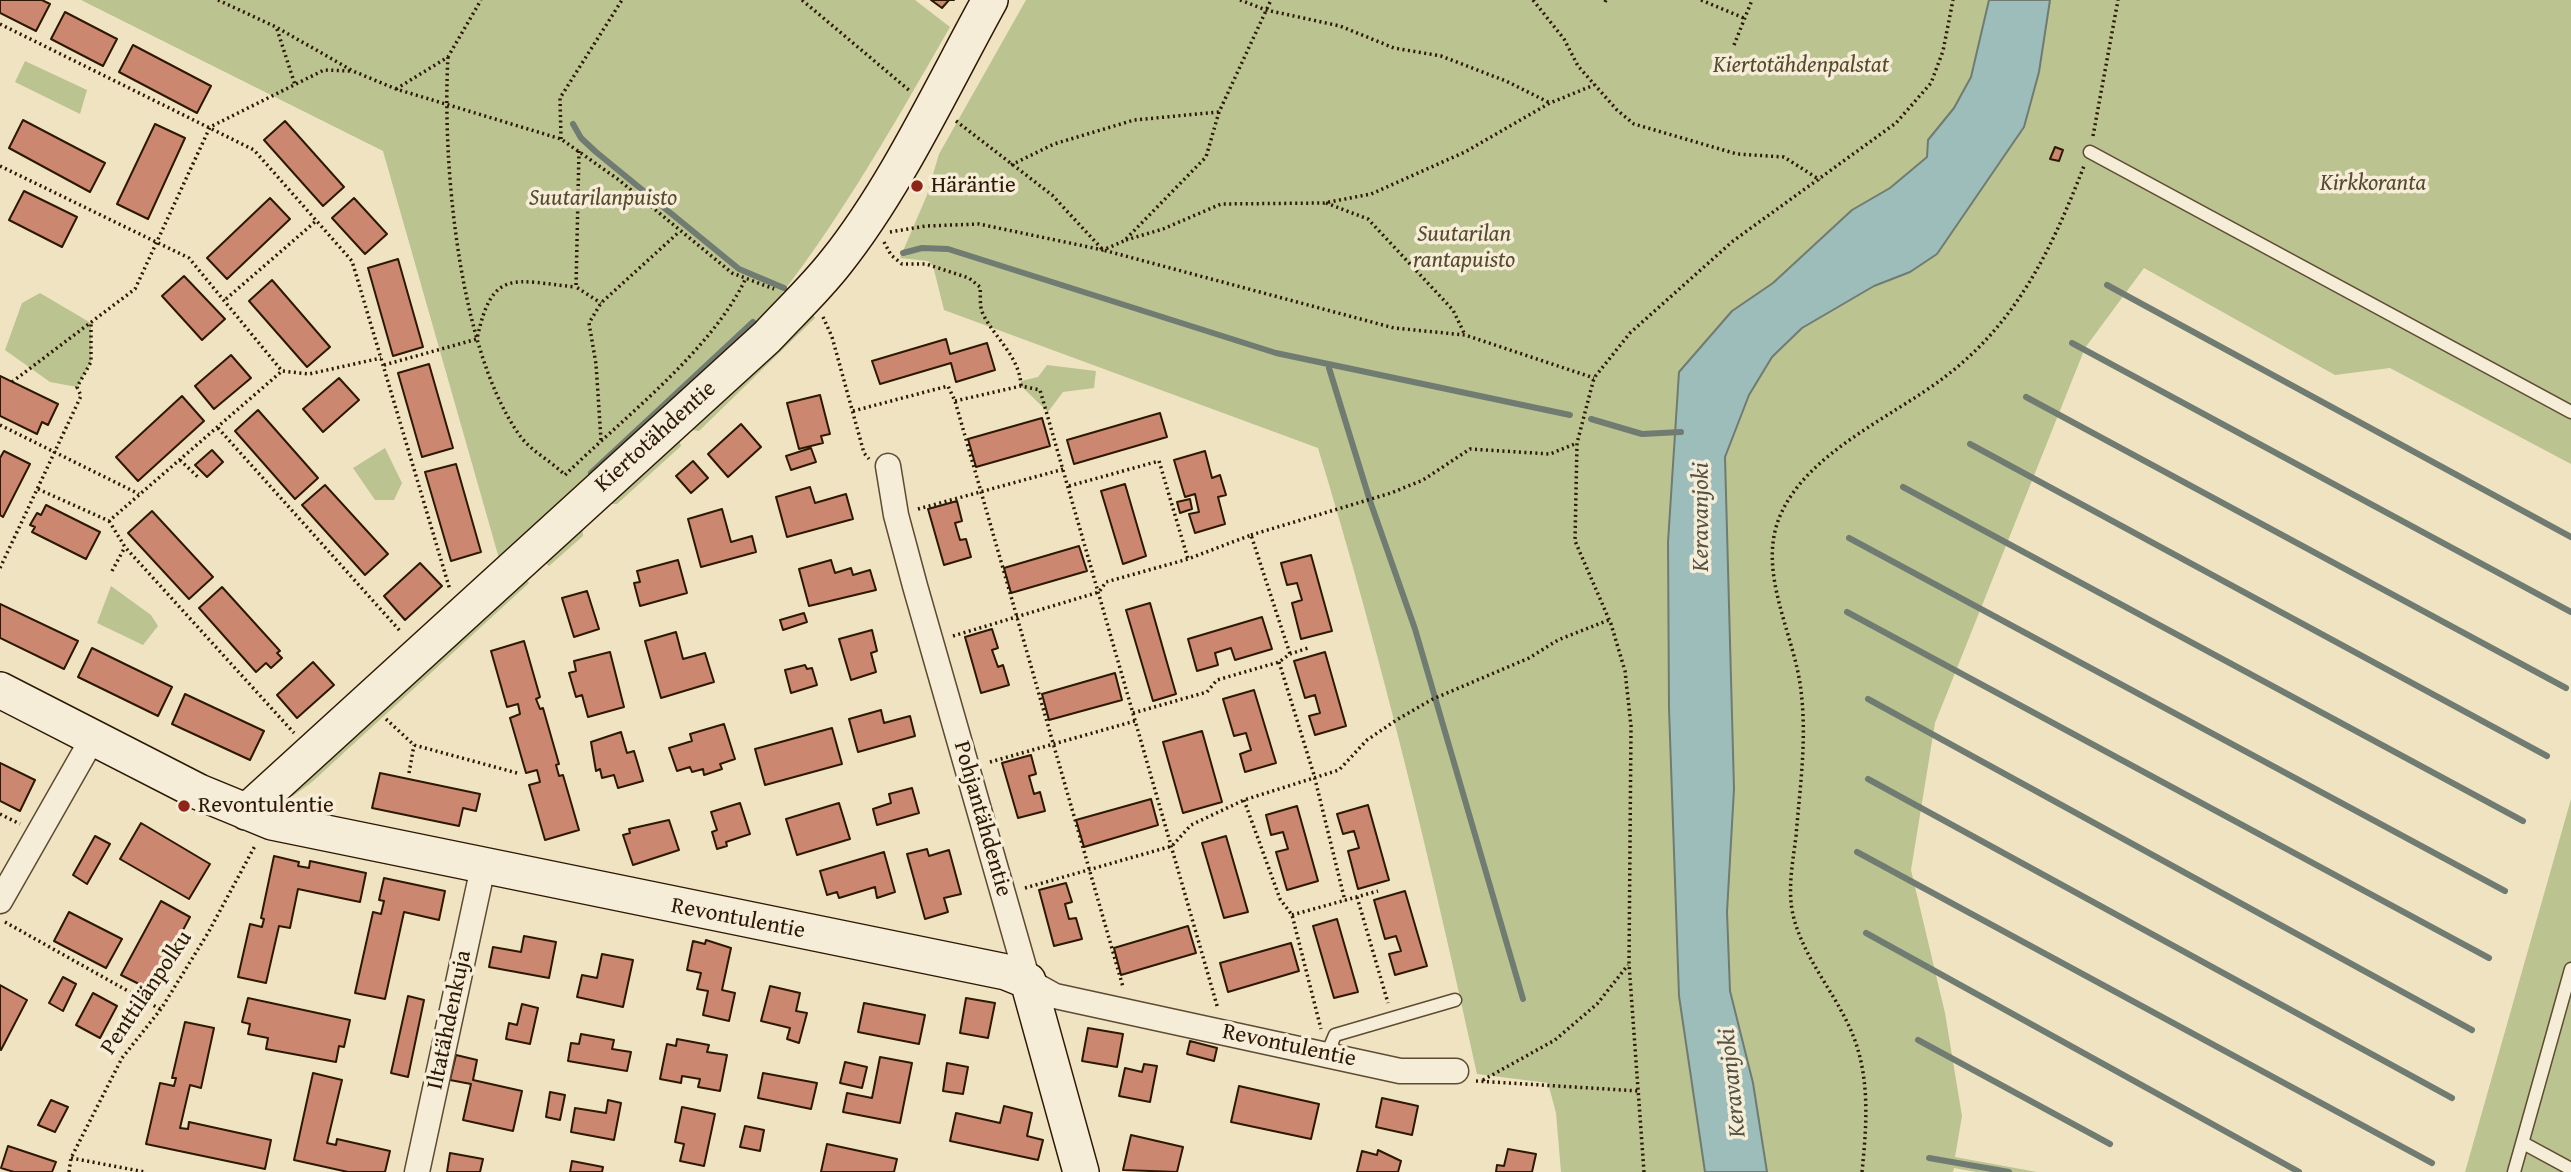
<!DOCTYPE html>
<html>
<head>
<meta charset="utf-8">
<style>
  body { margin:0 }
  canvas { display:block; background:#f0e3c1 }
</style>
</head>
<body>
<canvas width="2571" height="1172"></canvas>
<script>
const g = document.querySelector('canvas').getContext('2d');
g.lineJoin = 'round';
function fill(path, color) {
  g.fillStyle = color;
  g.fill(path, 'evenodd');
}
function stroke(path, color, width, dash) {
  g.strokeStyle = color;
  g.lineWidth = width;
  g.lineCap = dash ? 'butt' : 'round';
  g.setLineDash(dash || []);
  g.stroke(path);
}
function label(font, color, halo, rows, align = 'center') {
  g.font = font + ' "Gentium Book Plus",serif';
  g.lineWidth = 7;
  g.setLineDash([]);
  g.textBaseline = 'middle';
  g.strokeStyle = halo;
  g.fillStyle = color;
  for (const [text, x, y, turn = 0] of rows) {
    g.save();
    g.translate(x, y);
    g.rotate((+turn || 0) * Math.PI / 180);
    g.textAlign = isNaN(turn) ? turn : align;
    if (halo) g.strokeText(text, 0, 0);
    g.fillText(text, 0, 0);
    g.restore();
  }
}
const green = new Path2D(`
  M81,0H915L950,27C888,135 828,242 747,337L500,562L383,151Z
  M1026,0H1989L1971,77L1954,108L1928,140L1927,156L1890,188L1852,210L1773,283L1732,311L1679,372L1668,542L1669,708L1679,996L1705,1172H1561L1556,1113L1548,1083L1477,1074C1431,863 1381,654 1318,448L944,310L933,266L928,261L900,258L927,195L939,154Z
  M2050,0H2571V464L2390,368L2335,375L2144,268L2085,348L1935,723L1911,870L1945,1013L1962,1116L1955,1157L2037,1172H1976L1954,1168L1953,1172H1767L1753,1083L1730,991L1727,912L1734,789L1725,457L1749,395L1772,357L1802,328L1874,286L1910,272L1937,254L2024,127L2039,72Z
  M25,61L87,90L80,114L15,82Z
  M40,293L91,323V362L77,387L50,382L5,350L22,303Z
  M810,310L815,318L699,431L692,430L689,426Z
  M1047,365L1096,371L1094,388L1063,392L1048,412L1021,386V381L1038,377Z
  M679,439L681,446L617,504H611L609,501Z
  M385,448L402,483L394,500H375L353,468Z
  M582,525L583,536L549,566L543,561Z
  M526,579L529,583L312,782L293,796H285Z
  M111,586L151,615L158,626L143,645L97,623Z
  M2571,799V1172H2465Z`);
const water = new Path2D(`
  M1989,0H2050L2039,72L2024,127L1937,254L1910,272L1874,286L1802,328L1772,357L1749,395L1725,457L1734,789L1727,912L1730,991L1753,1083L1767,1172H1705L1679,996L1669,708L1668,542L1679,372L1732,311L1773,283L1852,210L1890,188L1927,157L1928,140L1954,108L1971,77Z`);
const stream = new Path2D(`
  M573,124L581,138L596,152L739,269L784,288
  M903,253L922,248L948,249L1276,353L1570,415
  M2107,285L2571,537
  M2072,343L2571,612
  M1329,368L1370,501L1415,629L1523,999
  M2026,397L2566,688
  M1591,419L1642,434L1681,432
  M1970,444L2547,756
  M591,473L753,322
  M1903,487L2523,821
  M1849,538L2505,891
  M1847,612L2489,958
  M1868,699L2472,1030
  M1868,779L2452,1098
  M1857,852L2432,1163
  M1866,933L2299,1172
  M1918,1040L2110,1144
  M1929,1158L2009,1172`);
const building = new Path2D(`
  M0,0H42L50,4L36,31L0,13Z
  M931,0H954H949L942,8Z
  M65,12L117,39L103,66L51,39Z
  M133,45L211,86L197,113L119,72Z
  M23,120L105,163L90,192L9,148Z
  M285,121L344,187L323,206L264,140Z
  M155,124L185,138L148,219L117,204Z
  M2055,147L2063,150L2059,161L2050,159Z
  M24,191L77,217L62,247L9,220Z
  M270,198L290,219L227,279L207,258Z
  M354,198L387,234L365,254L332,218Z
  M398,259L423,347L393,356L368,268Z
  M184,276L225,319L202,340L162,296Z
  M272,280L330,347L307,367L249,301Z
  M946,339L950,354L987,343L995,370L956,382L951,363L880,384L872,361Z
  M231,355L251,378L214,409L195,386Z
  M429,364L453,448L422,457L398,373Z
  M0,376L58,404L48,425L42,422L37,434L0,416Z
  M339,378L359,400L323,432L303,409Z
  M820,395L830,434L821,436L823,443L799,449L787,403Z
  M182,396L204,421L138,481L116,457Z
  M258,410L318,478L295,499L235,431Z
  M1160,413L1167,437L1074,464L1067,440Z
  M1042,418L1050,446L976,467L968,439Z
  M741,424L761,447L728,477L708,454Z
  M811,448L816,462L791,470L786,456Z
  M212,450L223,462L207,477L195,465Z
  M4,451L30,464L3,517L0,515V458Z
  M1205,451L1212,478L1220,475L1226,495L1218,497L1225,524L1195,533L1189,514L1199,512L1195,494L1185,497L1174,460Z
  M693,461L708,478L691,493L676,476Z
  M456,464L481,552L451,561L425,472Z
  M1125,484L1146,556L1123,564L1101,491Z
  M325,485L388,554L365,575L302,505Z
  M810,487L815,503L846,494L853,519L787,537L776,497Z
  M1190,499L1192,509L1180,513L1177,502Z
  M957,501L962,521L955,523L960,540L966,539L971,557L944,565L928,509Z
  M46,505L100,532L86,559L32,532L35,527L30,525L37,513L41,515Z
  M722,509L731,542L752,536L756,552L701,567L688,519Z
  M152,511L213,577L189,599L128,533Z
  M1079,546L1087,571L1011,593L1004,568Z
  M1311,555L1332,631L1301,639L1292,603L1302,600L1297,583L1287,585L1281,563Z
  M678,560L687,593L640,606L634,583L640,582L637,571Z
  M831,560L835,573L851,568L853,575L870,570L876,590L809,606L799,569Z
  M420,563L442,586L405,620L384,596Z
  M222,587L280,651L277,653L282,658L271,668L266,663L256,672L199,608Z
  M587,591L599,629L574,637L562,598Z
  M1150,603L1176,694L1153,701L1126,610Z
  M0,604L78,641L64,669L0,638Z
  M804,613L807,622L783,630L780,620Z
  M1262,617L1272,649L1235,660L1231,648L1215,653L1218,665L1197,671L1188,639Z
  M992,629L998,648L992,650L998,667L1003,665L1009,685L981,693L965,637Z
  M872,630L877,651L871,653L876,672L851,680L839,639Z
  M676,632L683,659L705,653L714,682L661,698L645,641Z
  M524,641L540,697L536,699L540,709L543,708L559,764L556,765L559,776L563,775L579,830L545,840L529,785L540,782L537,770L526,773L510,718L520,714L518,704L507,707L491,651Z
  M92,648L172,687L158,716L78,677Z
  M610,652L624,707L588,717L582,695L576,697L569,673L576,671L574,661Z
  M1325,652L1346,726L1315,735L1309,716L1320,713L1315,695L1305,698L1294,661Z
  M313,662L334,685L297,718L277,695Z
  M805,665L807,669L812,668L817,685L791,693L785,670Z
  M1115,673L1122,700L1049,720L1042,694Z
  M1254,690L1276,763L1245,772L1240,754L1251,750L1246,733L1234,736L1223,699Z
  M185,694L264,731L250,760L172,724Z
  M881,710L884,723L910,716L915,736L858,752L849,719Z
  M724,724L735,759L720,764L722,769L704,775L703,769L692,772L690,767L677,771L669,748L692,741L690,734Z
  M832,728L842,764L765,785L755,749Z
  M1202,731L1222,802L1183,813L1163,742Z
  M621,732L627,753L634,751L643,781L618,788L614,775L602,778L600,769L596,771L591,742Z
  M1031,755L1036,774L1029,776L1034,794L1040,792L1045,811L1018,818L1002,763Z
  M0,763L35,780L20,811L0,801Z
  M380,773L480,794L476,811L463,808L459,826L372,808Z
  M912,788L919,813L877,825L873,809L891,803L889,794Z
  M1151,799L1158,825L1084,847L1076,820Z
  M740,803L750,834L726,842L727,846L717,849L712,832L717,830L711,812Z
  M839,803L850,839L797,855L786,819Z
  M1368,805L1389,880L1358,889L1348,851L1359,848L1354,831L1343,834L1337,814Z
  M1297,806L1318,881L1287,890L1276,852L1288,849L1283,832L1271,835L1266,815Z
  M669,820L679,850L633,865L623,835L630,833L629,829Z
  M141,823L210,864L189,899L120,859Z
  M95,836L110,844L87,884L73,875Z
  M1226,836L1248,912L1224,918L1202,843Z
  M927,849L929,856L949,850L961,894L944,898L948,912L925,919L907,854Z
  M884,852L895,892L877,898L875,887L839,898L837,892L827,895L820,871Z
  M274,856L299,862L298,866L309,868L310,861L366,873L360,902L298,889L290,928L279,926L266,983L238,977L250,924L262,927L264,919L261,918Z
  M384,878L445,891L439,920L404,912L385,999L355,993L373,912L381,914L384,901L379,900Z
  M1066,883L1072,902L1065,904L1069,919L1076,918L1082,939L1054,946L1039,890Z
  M1405,891L1427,966L1395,975L1389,954L1401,951L1396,936L1385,939L1374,900Z
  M161,901L190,917L151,990L121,975Z
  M69,912L122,939L106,968L54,941Z
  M1337,919L1358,992L1334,998L1313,926Z
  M1188,926L1196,953L1121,975L1114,948Z
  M524,936L556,942L549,978L489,967L493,947L521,952Z
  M706,940L731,948L722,990L735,993L729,1021L703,1015L708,991L697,989L701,973L687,970L693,941L705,944Z
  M1291,943L1299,971L1228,992L1220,963Z
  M602,954L633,960L623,1007L577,997L582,975L597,978Z
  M63,977L76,984L63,1011L49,1003Z
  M0,985L27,1000L1,1050L0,1049Z
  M770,986L800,993L796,1011L807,1013L799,1043L787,1039L790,1028L761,1021Z
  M93,993L117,1006L100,1038L76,1025Z
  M408,996L424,1000L408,1077L391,1073Z
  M248,998L350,1020L344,1047L339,1046L336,1062L266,1049L268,1038L248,1034L250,1024L242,1022Z
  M966,998L995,1003L988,1038L960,1033Z
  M864,1003L925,1015L919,1044L858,1032Z
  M522,1004L538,1008L530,1044L506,1039L509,1023L517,1025Z
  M185,1022L214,1028L201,1088L190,1085L180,1128L188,1129L189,1122L271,1140L265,1169L146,1144L160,1083L174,1086L176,1078H172Z
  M1088,1028L1123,1034L1117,1067L1082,1061Z
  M581,1034L614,1040L612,1049L631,1052L627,1071L568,1061L571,1043L579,1044Z
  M677,1039L709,1045L707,1052L727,1055L720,1091L698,1087L700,1079L682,1076L681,1083L660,1079L667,1044L676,1046Z
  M1190,1041L1217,1048L1214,1061L1187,1054Z
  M456,1055L477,1060L473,1080L522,1091L513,1131L463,1120L471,1084L450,1080Z
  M880,1057L912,1063L900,1123L843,1112L847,1093L872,1098Z
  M845,1062L867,1067L862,1088L840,1083Z
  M947,1063L968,1067L963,1094L943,1091Z
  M1144,1064L1157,1066L1150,1102L1119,1096L1125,1068L1142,1072Z
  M313,1073L342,1080L327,1143L336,1145L337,1139L390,1151L385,1172H348L294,1160Z
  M763,1073L817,1083L811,1109L758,1098Z
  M1239,1086L1319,1104L1311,1139L1231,1122Z
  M550,1092L565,1095L560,1120L546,1117Z
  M1382,1098L1418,1106L1412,1135L1376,1127Z
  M51,1100L68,1107L55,1132L38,1125Z
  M608,1100L621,1103L614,1140L571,1132L575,1108L606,1113Z
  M1004,1106L1032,1113L1027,1136L1043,1140L1038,1160L950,1141L956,1113L1000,1123Z
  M682,1107L715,1114L704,1166L680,1161L684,1144L675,1142Z
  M745,1126L764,1130L760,1151L740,1147Z
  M1131,1135L1183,1147L1177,1172L1123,1170Z
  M827,1144L897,1159L894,1172H821Z
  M8,1146L56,1162L52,1172H14L1,1168Z
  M1508,1149L1536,1154L1532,1172H1496L1497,1165L1504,1166Z
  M1378,1150L1401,1161L1398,1172H1357L1362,1151L1377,1155Z
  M450,1153L483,1159L480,1172H447Z
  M572,1161L603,1167L602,1172H570Z`);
const path = new Path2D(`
  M218,0L276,27L353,71L396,89L561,139L619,180L732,273L774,289
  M802,0L910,91
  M1240,0L1266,10L1340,26L1394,48L1441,56L1506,81L1550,103
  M1533,0L1564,39L1578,66L1617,110L1634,124L1737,154L1784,157L1820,180
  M1701,0L1744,18
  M1605,2L1606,0
  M0,24L254,150L352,261L450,590
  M277,29L295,85
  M1734,45L1752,0
  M448,57C442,160 458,346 518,433C530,451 550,460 565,475C623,418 710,352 745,280
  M396,89L448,57L481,0
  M956,121L1052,195L1103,250L1394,328L1465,335L1594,378
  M2093,136L2118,0
  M561,139L560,98L622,0
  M579,151L576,287L601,303
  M1011,165L1054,144L1134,120L1219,112
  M0,166L189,258L282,371L309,374L381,358
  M1326,203L1368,219L1453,310L1465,335
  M890,232L926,226L979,224L1103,250L1124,241L1206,157L1219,112L1271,0
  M1126,240L1163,229L1221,204L1324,203L1371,194L1465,152L1550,103L1594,85
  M884,242L891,255L902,264H926L969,278L980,287C981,296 979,306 983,314C994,337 1020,357 1021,386
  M226,299L316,221
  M823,317L832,337L864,453L869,459
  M384,365L477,339C492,267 514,281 576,287
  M12,382L135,289L210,127L324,70L351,71
  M955,401L1021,386L1040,390L1218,1009
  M853,411L948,386L955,401L1123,987
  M0,425L139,494
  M218,428L401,632
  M601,440L596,364L589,323L601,303L679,232
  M180,460L200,479
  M1069,486L1159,461L1188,559
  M38,489L109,521L282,371
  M918,509L1064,469
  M109,521L125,547L294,733
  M1251,535L1391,493L1423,480L1470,449L1550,454L1577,443
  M0,568L81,396L77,387L91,362V323
  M112,571L125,547
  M953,636L1099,592L1106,582L1188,559L1251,535L1290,654
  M1279,662L1314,775L1345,901
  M1133,713L1207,692L1217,680L1279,662L1290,654L1308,648
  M386,719L414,745L517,773
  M990,762L1135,721
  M409,773L414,745
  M1244,800L1280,899L1292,915L1321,1029
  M0,814L20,824
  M1025,888L1172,846L1191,825L1244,800L1339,770L1367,740L1398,719L1433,699L1529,658L1558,640L1609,620
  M1357,897L1388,1003
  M1292,915L1378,891
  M5,922L160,1009
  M1483,1080L1555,1040L1597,1004L1628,965
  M1476,1081L1639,1091
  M71,1158L145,1172
  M69,1172L71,1158L122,1058L161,1009L208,933L256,844
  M1644,1172L1629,964L1631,726L1625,671L1611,624L1575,541L1577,443L1594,378L1630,333L1733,241L1896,123L1931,83L1943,51L1953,0
  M1862,1172C1867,1122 1871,1071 1848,1024C1830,986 1800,952 1792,910C1788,885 1793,861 1796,836C1800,787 1807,739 1801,691C1795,635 1756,572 1780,516C1807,452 1893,417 1946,376C2018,321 2052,248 2084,166`);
const lane = new Path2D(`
  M2090,152L2571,412
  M1327,1054L1335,1035L1455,1000
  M2523,1143L2571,1169
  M2514,1172L2571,969`);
const street = new Path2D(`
  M888,466L896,515L915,586L1028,981L1055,996L1400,1071H1456
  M0,901L94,736
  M417,1172L483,867`);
const secondary = new Path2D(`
  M0,690L199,792L272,822L1006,972L1028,981L1081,1172
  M246,812L767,337C790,312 815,289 836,262C896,187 943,85 990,0`);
const markers = [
  [917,186,7,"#8f2418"],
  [184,806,7,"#8f2418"]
];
const parkNames = [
  ["Kiertotähdenpalstat",1801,66],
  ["Kirkkoranta",2373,184],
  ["Suutarilanpuisto",603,199],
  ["Suutarilan",1464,235],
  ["rantapuisto",1464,261]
];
const poiNames = [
  ["Häräntie",931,186],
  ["Revontulentie",198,806]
];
const streetNames = [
  ["Kiertotähdentie",656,437,-42],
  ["Pohjantähdentie",982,819,74],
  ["Revontulentie",738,919,11],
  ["Penttilänpolku",147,993,-56],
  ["Iltatähdenkuja",450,1020,-78],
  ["Revontulentie",1289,1046,12]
];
const waterNames = [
  ["Keravanjoki",1702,517,-90],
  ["Keravanjoki",1733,1083,-96]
];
fill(green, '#bbc391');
fill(water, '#9dbdba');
stroke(water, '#707b71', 2);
stroke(stream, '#707b71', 6);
fill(building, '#cc8771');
stroke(building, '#2c1803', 2);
stroke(lane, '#5d4b32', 15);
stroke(street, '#5d4b32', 27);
stroke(secondary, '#2c1803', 38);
stroke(path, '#2c1803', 3.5, [2, 3.5]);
stroke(lane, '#f5edd7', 12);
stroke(street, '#f5edd7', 24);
stroke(secondary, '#f5edd7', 35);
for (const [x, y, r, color] of markers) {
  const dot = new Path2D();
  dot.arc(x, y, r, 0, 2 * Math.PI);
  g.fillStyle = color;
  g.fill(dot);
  stroke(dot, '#f5edd7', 2.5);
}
label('italic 23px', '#574b2e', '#f5edd7', parkNames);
label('23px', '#2c1803', '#f5edd7', poiNames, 'left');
label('23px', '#2c1803', '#f5edd7', streetNames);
label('italic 24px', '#545243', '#f5edd7', waterNames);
</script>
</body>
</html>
